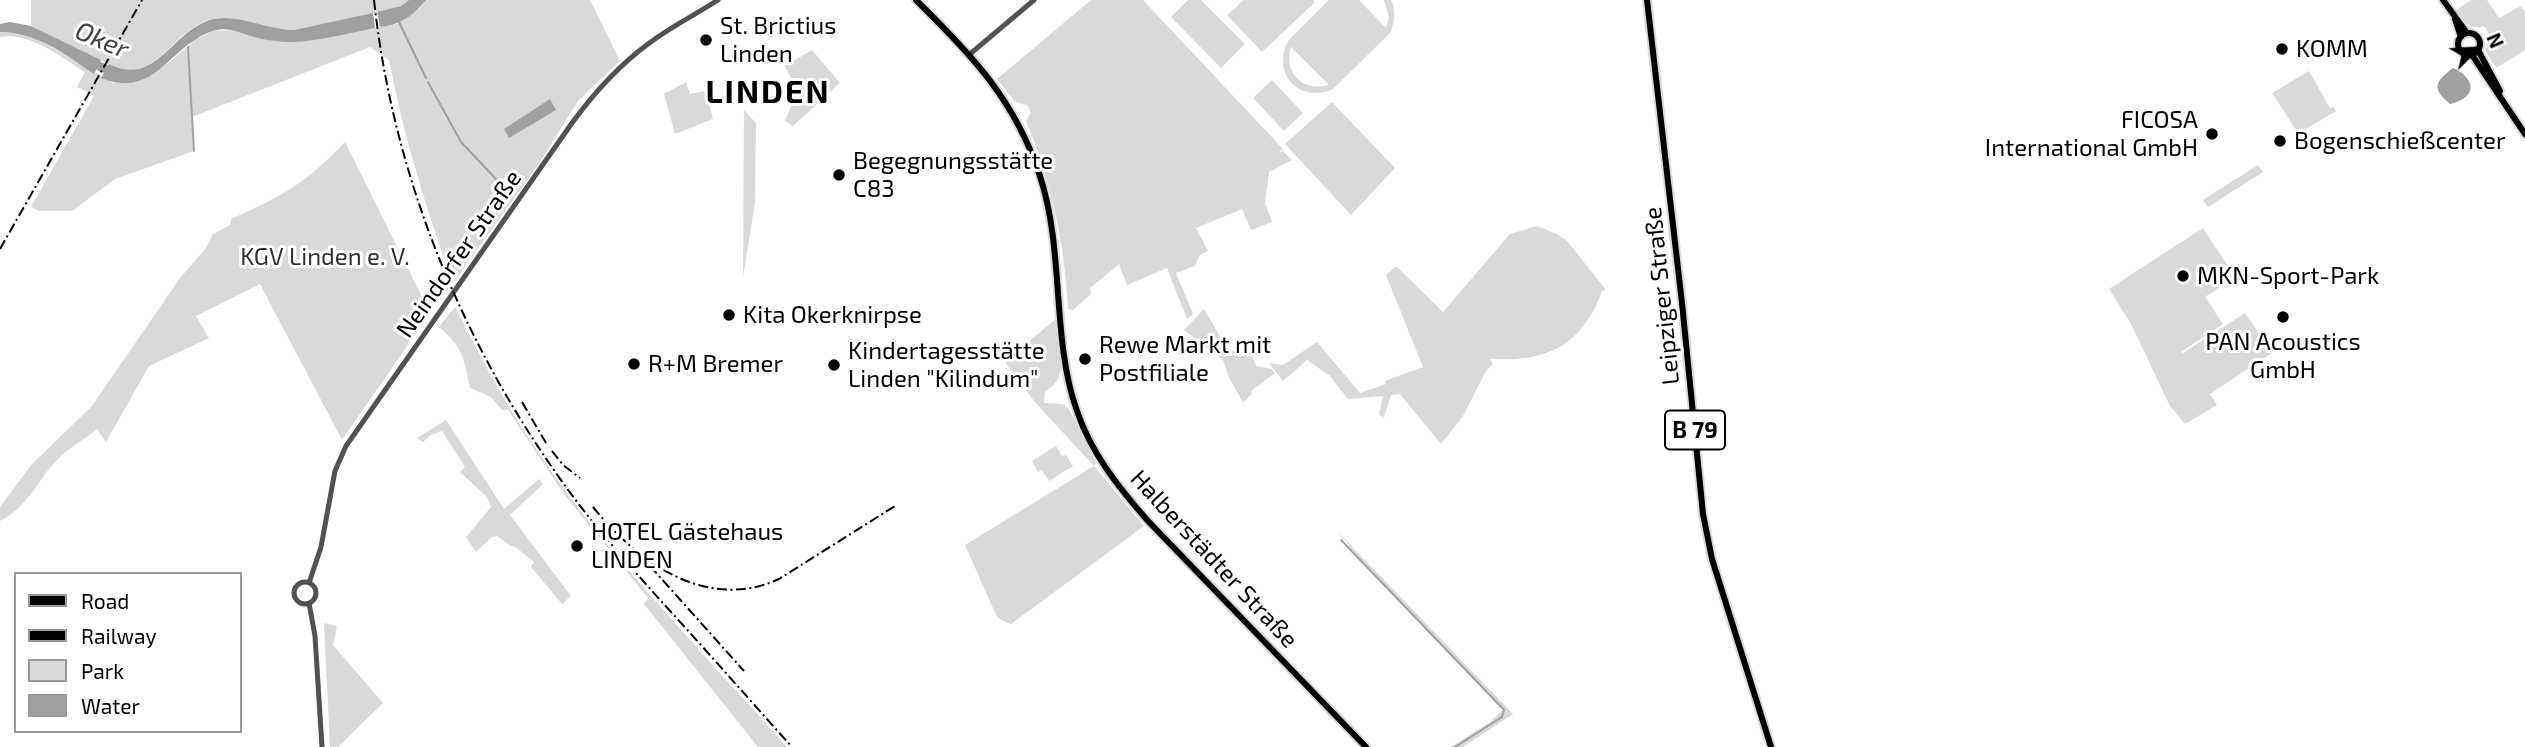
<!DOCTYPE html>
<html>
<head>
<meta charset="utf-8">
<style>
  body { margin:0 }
  #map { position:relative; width:2525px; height:747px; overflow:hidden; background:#fff; font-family:"Exo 2",sans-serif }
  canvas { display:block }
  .legend { position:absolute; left:14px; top:572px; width:228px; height:161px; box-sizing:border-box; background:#fff; border:2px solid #999; margin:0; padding:9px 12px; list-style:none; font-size:21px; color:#000 }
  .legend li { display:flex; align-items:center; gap:14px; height:35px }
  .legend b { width:35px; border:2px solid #999 }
  .north { position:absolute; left:2441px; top:14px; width:70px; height:70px; -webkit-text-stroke:5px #fff; paint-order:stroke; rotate:66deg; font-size:19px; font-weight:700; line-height:28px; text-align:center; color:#000 }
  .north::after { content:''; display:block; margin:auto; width:24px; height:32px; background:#000; clip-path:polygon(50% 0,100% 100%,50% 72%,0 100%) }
</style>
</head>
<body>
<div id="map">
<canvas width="2525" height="747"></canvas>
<ul class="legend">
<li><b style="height:9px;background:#000"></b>Road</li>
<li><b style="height:9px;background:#000"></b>Railway</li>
<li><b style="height:19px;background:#d9d9d9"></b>Park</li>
<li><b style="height:19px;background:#a0a0a0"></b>Water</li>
</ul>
<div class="north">N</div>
</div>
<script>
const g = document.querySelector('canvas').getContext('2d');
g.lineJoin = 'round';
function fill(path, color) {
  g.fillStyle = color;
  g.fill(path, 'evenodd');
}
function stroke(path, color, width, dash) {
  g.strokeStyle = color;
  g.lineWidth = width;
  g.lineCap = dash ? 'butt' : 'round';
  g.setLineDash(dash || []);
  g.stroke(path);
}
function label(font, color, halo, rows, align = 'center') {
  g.font = font + ' "Exo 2",sans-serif';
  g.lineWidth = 6;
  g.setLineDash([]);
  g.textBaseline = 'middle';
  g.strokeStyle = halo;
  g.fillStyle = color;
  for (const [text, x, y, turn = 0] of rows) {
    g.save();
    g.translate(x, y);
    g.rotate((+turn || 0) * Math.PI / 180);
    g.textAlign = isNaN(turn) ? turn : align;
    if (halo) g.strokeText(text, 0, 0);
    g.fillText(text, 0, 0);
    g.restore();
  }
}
const green = new Path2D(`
  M31,0H409L401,6L386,11L294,30C269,30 244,16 219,18C178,21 164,75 121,70L31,26Z
  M426,0H590L620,61L578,101L538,165L453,283C426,209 404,137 389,60L370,47L192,117L194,151L115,179L72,211H39L31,207L94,96L77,87L85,72C60,57 31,32 0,37V32L21,33L34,37L113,83L167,64L196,39L214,31L236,30L253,37L297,42L396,24L419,9Z
  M1091,0H1143L1283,149L1280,152L1283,151L1292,160L1269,172L1265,203L1272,222L1251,230L1242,209L1196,228L1208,251L1200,255L1195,266L1176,273L1193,314L1187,319L1167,268L1127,285L1119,264L1090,288L1091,294L1073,310L1068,309C1064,239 1052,186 1026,120L1031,113L1027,105L1015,102L997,79Z
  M1188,0H1201L1245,44L1221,68L1171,17Z
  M1244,0H1313L1315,2L1262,52L1227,15Z
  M1329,0H1359L1386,28L1389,17L1384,0H1391C1396,12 1395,21 1390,33L1333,89C1299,104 1271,74 1288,41ZM1291,47L1328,84V85C1303,92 1283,73 1291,47Z
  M2471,0H2487L2499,18L2521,6L2525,12V50L2496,68L2485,50L2491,37L2484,26C2470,31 2463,21 2455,11Z
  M812,50L840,83L793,126L785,121L797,91L785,66Z
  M2309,71L2330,108L2333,107L2336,111L2301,132L2302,135L2300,136L2272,93Z
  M1272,80L1303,113L1284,131L1253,98Z
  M686,82L690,94L706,91L713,119L675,134L664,94Z
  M1332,102L1395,168L1351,215L1285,144Z
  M744,110L756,123L755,203L743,277Z
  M345,142L430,313L342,440L260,284L196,316L209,338L149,366L106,442L97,429C84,440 69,447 57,460C36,482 28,507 0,521V507L31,465L92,406L180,278L206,248L213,234L230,225L231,219C281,197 308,182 345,142Z
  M2258,165L2263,172L2208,207L2203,200Z
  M1537,226L1557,234L1567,241L1606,290L1602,291C1582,346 1547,362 1490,359L1493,364L1486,371L1463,416L1441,444L1400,394L1391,395L1384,417L1379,415L1383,396L1348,399L1330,376L1307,360L1283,381L1269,363L1283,365L1317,342L1360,393L1386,384L1385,381L1423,367L1386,275L1396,266L1443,312L1510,234Z
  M2203,228L2235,277L2205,297L2223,324L2181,352L2183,353L2245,313L2272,353L2210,394L2217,405L2185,424L2170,406L2131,324L2109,289Z
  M455,307C478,351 500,395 528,437C601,549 698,647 787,747H758L644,604L648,598L564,494L508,410H502L491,397L470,388C464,359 463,347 439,327Z
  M1204,309L1229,352L1248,348L1256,366L1272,369L1275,373L1251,391L1252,394L1243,402L1229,378L1223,360L1184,330Z
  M1058,317C1060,340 1071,380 1045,391L1044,403L1063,404L1069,409L1096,463L1094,466L1144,526L1011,624L1001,620L996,615L965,545L1094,466L1034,401L1005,362Z
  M446,420L504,509L539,479L543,484L510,515L571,596L562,604L531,567L534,562L514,546H511L497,536L492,537L476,552L466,537L491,507L487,497L460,472L465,467L442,431L431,435L423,442L417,438Z
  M1056,446L1062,456L1066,455L1073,466L1049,481L1042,470L1038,472L1032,461Z
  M1337,531L1513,714L1463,747H1451L1490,722L1503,710L1353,553L1354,552Z
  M324,623L337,626L333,645L383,703L338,747H330Z`);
const water = new Path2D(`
  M409,0H426C413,16 400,25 380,27L377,12L401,6Z
  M373,13L375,28C350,33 311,43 286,42C275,41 264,40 254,37C239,33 229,26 213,31C169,45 156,100 101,78L109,64C154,87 170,35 207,21C234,11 266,30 294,30Z
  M10,22L31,26L101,60L94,74C65,54 36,32 0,32V24Z
  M2453,68C2460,70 2474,81 2470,91C2468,98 2456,103 2450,104C2431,88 2435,82 2453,68Z
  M550,99L556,110L509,138L504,129Z`);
const stream = new Path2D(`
  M399,22L426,78
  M188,47L194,151
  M428,82L461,142L512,196
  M1341,540L1504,710L1502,717L1455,747`);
const river = new Path2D(`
  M88,61L117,74`);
const minor = new Path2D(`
  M970,54L1034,0
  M294 593a11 11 0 1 1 22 0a11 11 0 1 1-22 0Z
  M309,583L321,547L335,471L346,446L572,123C594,93 618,66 648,44C670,27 695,15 718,0
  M309,603L315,636L322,747`);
const major = new Path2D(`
  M916,0C972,55 1015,100 1040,176C1065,253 1051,338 1077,411C1091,453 1119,488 1148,521L1366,747
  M1647,0L1682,303L1703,514L1712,559L1771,747
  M2443,0L2467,33
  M2455,19L2461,37
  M2458 44a11 11 0 1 1 22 0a11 11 0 1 1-22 0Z
  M2478,50L2500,91
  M2472,55L2525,134`);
const rail = new Path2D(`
  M374,0C393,176 462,344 566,487C595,527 628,564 661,601C705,649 748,698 792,747
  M0,249L142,0
  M522,402L546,443
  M552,451L563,465L580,478
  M593,507C638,563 707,612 779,579L895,506
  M650,566L744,671`);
const markers = [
  [706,40,7,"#000"],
  [2282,49,7,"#000"],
  [2212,134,7,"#000"],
  [2280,141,7,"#000"],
  [839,175,7,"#000"],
  [2183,276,7,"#000"],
  [729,315,7,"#000"],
  [2283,317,7,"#000"],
  [1085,359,7,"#000"],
  [634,364,7,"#000"],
  [834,365,7,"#000"],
  [577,546,7,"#000"]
];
const shields = [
  [1695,430,60]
];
const shieldNames = [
  ["B 79",1695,430]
];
const poiNames = [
  ["St. Brictius",720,26],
  ["Linden",720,54],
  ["KOMM",2296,49],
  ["FICOSA",2198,120,"right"],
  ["International GmbH",2198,148,"right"],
  ["Bogenschießcenter",2294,141],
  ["Begegnungsstätte",853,161],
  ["C83",853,189],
  ["MKN-Sport-Park",2197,276],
  ["Kita Okerknirpse",743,315],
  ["PAN Acoustics",2283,342,"center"],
  ["GmbH",2283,370,"center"],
  ["Rewe Markt mit",1099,345],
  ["Postfiliale",1099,373],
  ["Kindertagesstätte",848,351],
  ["Linden \"Kilindum\"",848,379],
  ["R+M Bremer",648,364],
  ["HOTEL Gästehaus",591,532],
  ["LINDEN",591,560]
];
const streetNames = [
  ["Neindorfer Straße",459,254,-55],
  ["Leipziger Straße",1662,296,-96],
  ["Halberstädter Straße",1214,559,47]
];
const parkNames = [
  ["KGV Linden e. V.",325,257]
];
const waterNames = [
  ["Oker",102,40,23]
];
const districtNames = [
  ["LINDEN",768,92]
];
fill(green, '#d9d9d9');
fill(water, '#a0a0a0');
stroke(stream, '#a0a0a0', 2);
stroke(river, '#a0a0a0', 9);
stroke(major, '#dbdbdb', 10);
stroke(minor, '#525252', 5);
stroke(major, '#000', 6);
stroke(rail, '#000', 2, [10, 3.5, 2, 3.5]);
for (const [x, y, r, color] of markers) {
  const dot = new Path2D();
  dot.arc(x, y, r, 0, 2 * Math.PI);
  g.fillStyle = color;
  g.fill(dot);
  stroke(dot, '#fff', 2.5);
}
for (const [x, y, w] of shields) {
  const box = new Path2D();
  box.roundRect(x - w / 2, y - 19.5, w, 39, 5);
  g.fillStyle = '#fff';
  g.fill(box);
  stroke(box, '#000', 2);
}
label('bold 23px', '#000', null, shieldNames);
label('24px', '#000', '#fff', poiNames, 'left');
label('24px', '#000', '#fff', streetNames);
label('24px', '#303030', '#fff', parkNames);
label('italic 26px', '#414141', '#fff', waterNames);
g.letterSpacing = '2px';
label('bold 32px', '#000', '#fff', districtNames);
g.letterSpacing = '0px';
</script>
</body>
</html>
